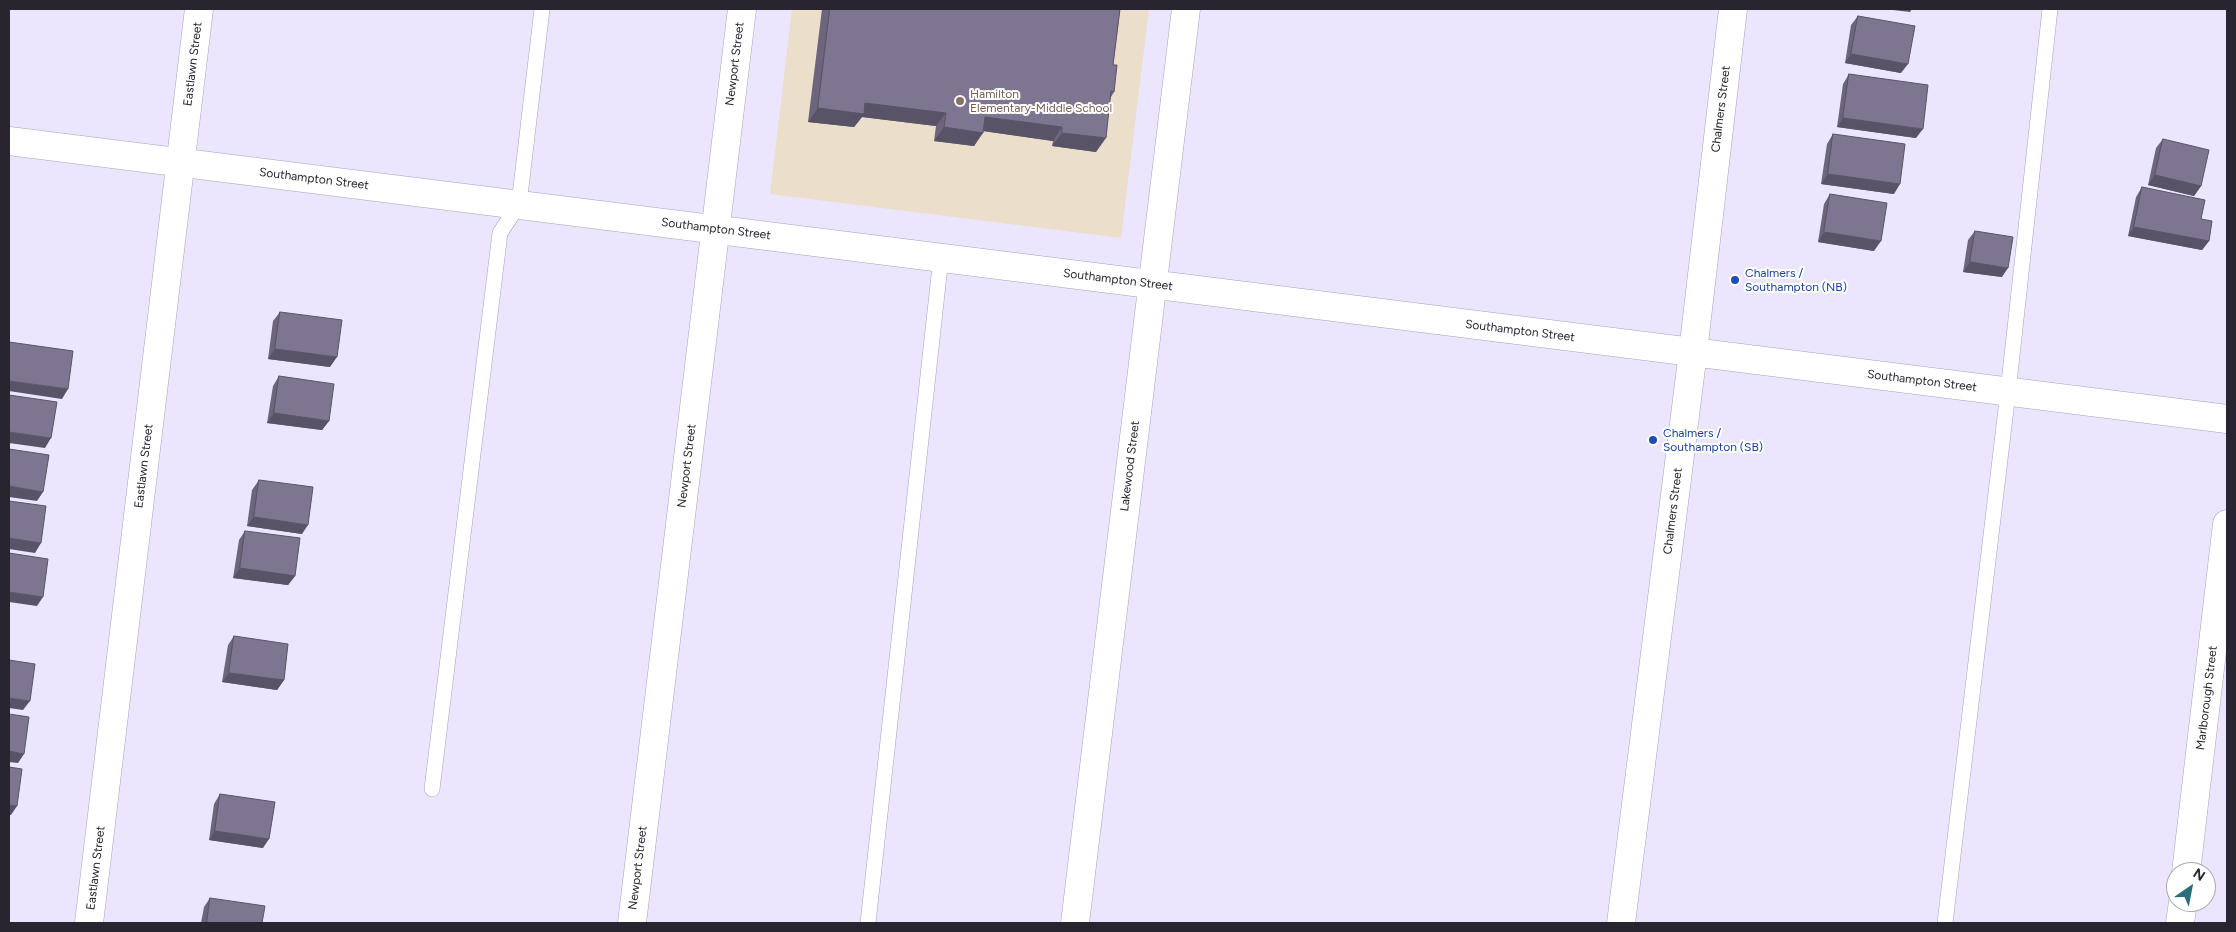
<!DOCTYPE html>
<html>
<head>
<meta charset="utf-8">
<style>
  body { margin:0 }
  #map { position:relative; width:2236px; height:932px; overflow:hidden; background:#ebe6fe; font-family:Figtree,sans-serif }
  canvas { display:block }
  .frame { position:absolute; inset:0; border:10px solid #282531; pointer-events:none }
  .north { position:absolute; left:2166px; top:862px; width:50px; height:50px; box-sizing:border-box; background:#fff; border:1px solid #a9a8ad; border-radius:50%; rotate:33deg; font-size:14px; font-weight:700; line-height:20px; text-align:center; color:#282531 }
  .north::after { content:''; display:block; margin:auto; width:18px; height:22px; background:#286e7d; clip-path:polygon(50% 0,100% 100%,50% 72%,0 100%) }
</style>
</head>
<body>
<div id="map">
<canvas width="2236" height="932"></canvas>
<div class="frame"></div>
<div class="north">N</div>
</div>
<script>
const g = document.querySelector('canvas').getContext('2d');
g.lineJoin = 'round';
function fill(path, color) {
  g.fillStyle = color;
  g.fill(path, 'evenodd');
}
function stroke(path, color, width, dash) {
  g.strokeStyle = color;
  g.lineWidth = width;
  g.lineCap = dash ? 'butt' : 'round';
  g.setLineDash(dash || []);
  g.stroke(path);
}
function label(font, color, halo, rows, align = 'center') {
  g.font = font + ' Figtree,sans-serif';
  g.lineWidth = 4;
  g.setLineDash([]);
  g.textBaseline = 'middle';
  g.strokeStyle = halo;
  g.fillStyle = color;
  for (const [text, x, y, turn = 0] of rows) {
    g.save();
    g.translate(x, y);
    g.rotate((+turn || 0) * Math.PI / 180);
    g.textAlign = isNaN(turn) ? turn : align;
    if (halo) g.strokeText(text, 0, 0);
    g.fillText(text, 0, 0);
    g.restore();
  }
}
const education = new Path2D(`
  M792,9H1149L1121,238L770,194Z`);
const service = new Path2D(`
  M432,789L500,233L519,204L542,9
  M868,923L941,257
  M1945,923L2008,392L2050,9`);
const minor = new Path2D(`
  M9,141L2227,419
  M2186,872L2227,524
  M89,923L199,9
  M632,923L742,9
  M1075,923L1186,9
  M2180,923L2183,902`);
const tertiary = new Path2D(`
  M1621,923L1693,352L1733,9`);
const wall = new Path2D(`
  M822,9H1120L1113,65L1114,92L1111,97L1096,152L1052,146L1053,141L983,131L974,146L934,141L936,126L862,117L854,127L808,122Z
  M1858,16L1901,73L1845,63L1851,25Z
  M1849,74L1916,138L1837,127L1843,84Z
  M1833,134L1894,194L1821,184L1827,144Z
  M2163,139L2201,186L2194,196L2148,185L2156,148Z
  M2142,187L2201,219L2209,241L2202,250L2128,236L2136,197Z
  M1830,194L1874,251L1818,242L1824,204Z
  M1975,231L2002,277L1963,272L1968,240Z
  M280,312L330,367L268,359L273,321Z
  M279,376L329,421L322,430L267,423L273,386Z
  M259,480L302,534L247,526L252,490Z
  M245,531L295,576L288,585L233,578L239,540Z
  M234,636L284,680L277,690L222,682L228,645Z
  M220,794L263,848L209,840L214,804Z
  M210,898L262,923H201L204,907Z`);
const shadedWall = new Path2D(`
  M1884,9H1912L1910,12Z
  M1851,54L1908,64L1901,73L1845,63Z
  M865,103L946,113L936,126L862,117L854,127L808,122L818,108Z
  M985,117L1062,127L1053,141L976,130Z
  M1843,118L1923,129L1916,138L1837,127Z
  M944,127L983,133L974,146L934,141Z
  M1062,133L1106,138L1096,152L1052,146Z
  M1828,174L1900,184L1894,194L1821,184Z
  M2155,175L2201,186L2194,196L2148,185Z
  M2134,227L2209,241L2202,250L2128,236Z
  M1824,232L1881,241L1874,251L1818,242Z
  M1970,262L2008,268L2002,277L1963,272Z
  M275,349L337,357L330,367L268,359Z
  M9,381L68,389L62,399L9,391Z
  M274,413L329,421L322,430L267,423Z
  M9,432L51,438L45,448L9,443Z
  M9,486L43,492L37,501L9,497Z
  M254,517L308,525L302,534L247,526Z
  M9,538L41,543L35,553L9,549Z
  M240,568L295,576L288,585L233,578Z
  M9,592L43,597L37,606L9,602Z
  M229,673L284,680L277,690L222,682Z
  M9,698L30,701L23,710L9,708Z
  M9,751L24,754L18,763L9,762Z
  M9,805L17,806L11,815H9Z
  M215,831L269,839L263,848L209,840Z`);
const building = new Path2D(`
  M830,9H1120L1113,65H1117L1114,92L1111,91L1106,138L1062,133V127L985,117L983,133L944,127L946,113L865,103L864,114L818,108Z
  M1858,16L1915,26L1908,64L1851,54Z
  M1849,74L1928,85L1923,129L1843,118Z
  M1833,134L1905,144L1900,184L1828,174Z
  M2163,139L2209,150L2201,186L2155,175Z
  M2142,187L2205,200L2201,219L2212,221L2209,241L2134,227Z
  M1830,194L1887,203L1881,241L1824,232Z
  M1975,231L2013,237L2008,268L1970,262Z
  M280,312L342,320L337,357L275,349Z
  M9,342L73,351L68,389L9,381Z
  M279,376L334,384L329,421L274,413Z
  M9,395L57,402L51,438L9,432Z
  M9,449L49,455L43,492L9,486Z
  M259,480L313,487L308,525L254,517Z
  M9,501L46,506L41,543L9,538Z
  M245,531L300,538L295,576L240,568Z
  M9,553L48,559L43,597L9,592Z
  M234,636L288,644L284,680L229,673Z
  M9,660L35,664L30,701L9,698Z
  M9,714L29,717L24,754L9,751Z
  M9,767L22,769L17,806L9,805Z
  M220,794L275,802L269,839L215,831Z
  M210,898L265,906L262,923H207Z`);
const markers = [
  [960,101,5,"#8d6e63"],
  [1735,280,5,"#1a4fb4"],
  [1653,440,5,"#1a4fb4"]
];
const streetNames = [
  ["Eastlawn Street",193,64,-83],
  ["Newport Street",735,64,-83],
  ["Chalmers Street",1721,109,-83],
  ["Southampton Street",314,179,7],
  ["Southampton Street",716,229,7],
  ["Southampton Street",1118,280,7],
  ["Southampton Street",1520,331,7],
  ["Southampton Street",1922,381,7],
  ["Eastlawn Street",144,466,-83],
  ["Newport Street",687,466,-83],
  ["Lakewood Street",1130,466,-83],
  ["Chalmers Street",1673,511,-83],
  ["Marlborough Street",2207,698,-83],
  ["Eastlawn Street",96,868,-83],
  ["Newport Street",638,868,-83]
];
const educationNames = [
  ["Hamilton",970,94],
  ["Elementary-Middle School",970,108]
];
const transitNames = [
  ["Chalmers /",1745,273],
  ["Southampton (NB)",1745,287],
  ["Chalmers /",1663,433],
  ["Southampton (SB)",1663,447]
];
fill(education, '#ebdeca');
stroke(service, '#a6a0bc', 16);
stroke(minor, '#a6a0bc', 29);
stroke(tertiary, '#a6a0bc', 29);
stroke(service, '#fff', 15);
stroke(minor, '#fff', 28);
stroke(tertiary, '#fff', 28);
fill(wall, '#6c657d');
fill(shadedWall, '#585366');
fill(building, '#7e7691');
stroke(building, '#585366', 1);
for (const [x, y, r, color] of markers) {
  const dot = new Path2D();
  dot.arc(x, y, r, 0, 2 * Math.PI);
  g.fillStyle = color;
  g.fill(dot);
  stroke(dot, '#fff', 2);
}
label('12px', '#282531', '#fff', streetNames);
label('12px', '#785e54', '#fff', educationNames, 'left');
label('12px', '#164399', '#fff', transitNames, 'left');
</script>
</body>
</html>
